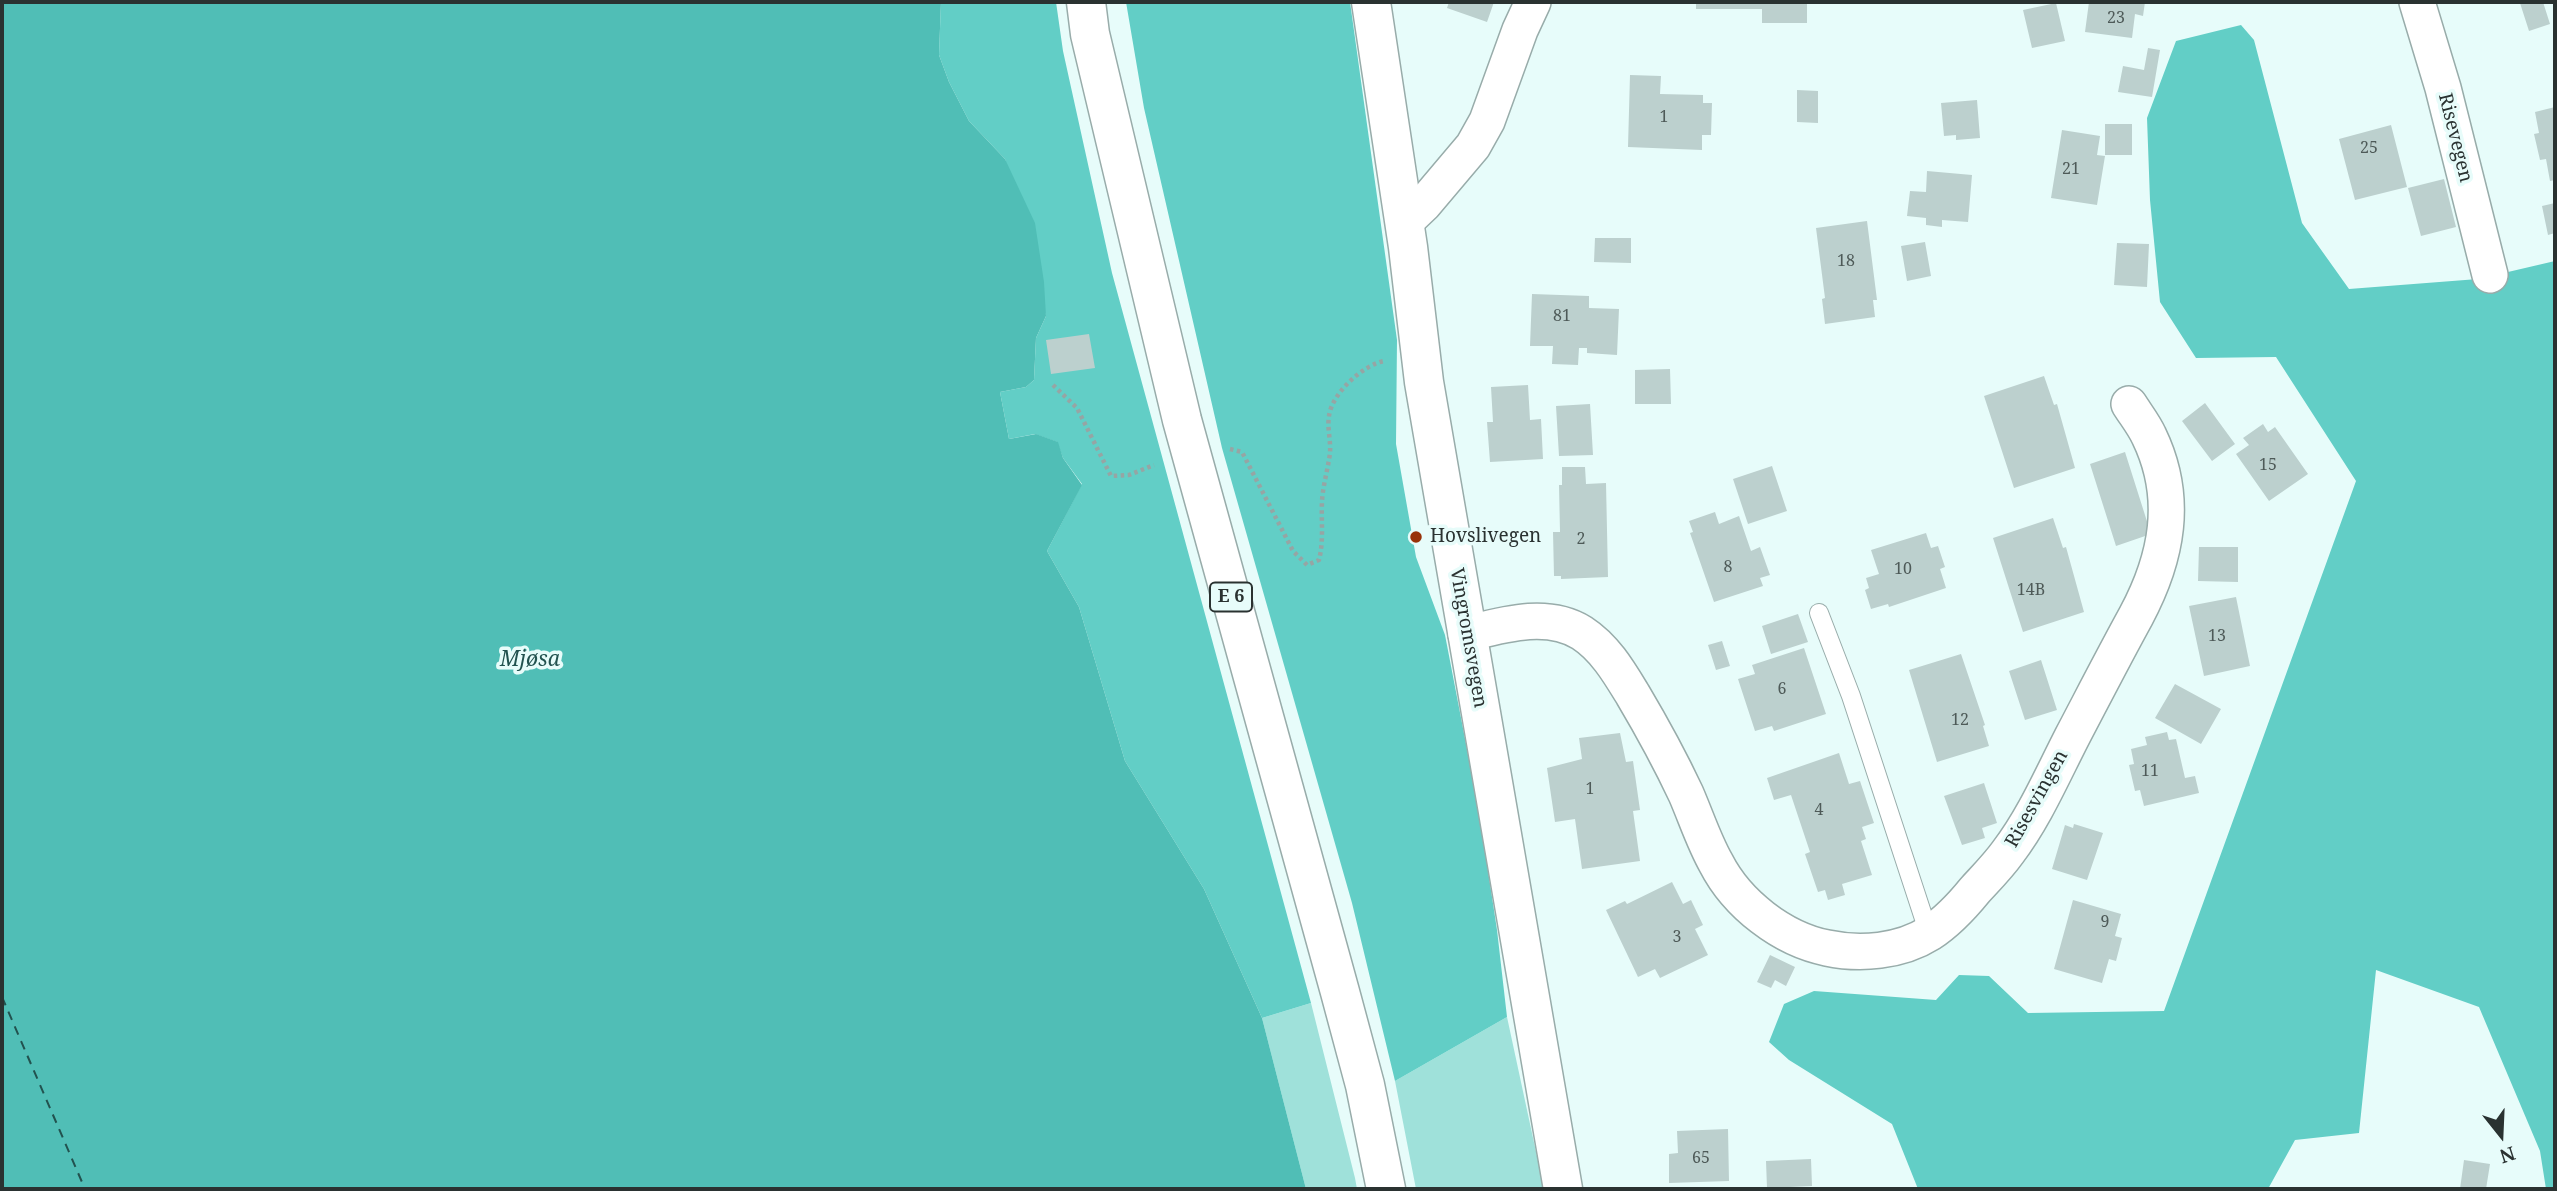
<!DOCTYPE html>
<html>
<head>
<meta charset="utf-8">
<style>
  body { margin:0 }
  #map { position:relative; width:2557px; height:1191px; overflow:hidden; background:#e7fcfa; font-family:"Noto Serif",serif }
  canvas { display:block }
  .frame { position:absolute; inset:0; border:4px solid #2a3231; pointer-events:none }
  .north { position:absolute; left:2466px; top:1100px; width:70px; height:70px; -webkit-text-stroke:5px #e7fcfa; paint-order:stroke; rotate:162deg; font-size:19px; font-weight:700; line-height:28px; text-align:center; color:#2a3231 }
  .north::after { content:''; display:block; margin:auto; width:24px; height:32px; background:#2a3231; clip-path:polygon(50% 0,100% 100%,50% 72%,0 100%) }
</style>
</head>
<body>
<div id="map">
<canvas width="2557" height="1191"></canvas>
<div class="frame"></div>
<div class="north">N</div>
</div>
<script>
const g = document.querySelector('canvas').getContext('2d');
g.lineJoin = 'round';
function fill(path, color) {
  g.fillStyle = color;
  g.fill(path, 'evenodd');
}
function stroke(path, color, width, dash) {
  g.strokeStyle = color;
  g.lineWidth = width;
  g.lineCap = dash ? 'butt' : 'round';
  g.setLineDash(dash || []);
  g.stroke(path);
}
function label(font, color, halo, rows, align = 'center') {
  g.font = font + ' "Noto Serif",serif';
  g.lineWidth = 7;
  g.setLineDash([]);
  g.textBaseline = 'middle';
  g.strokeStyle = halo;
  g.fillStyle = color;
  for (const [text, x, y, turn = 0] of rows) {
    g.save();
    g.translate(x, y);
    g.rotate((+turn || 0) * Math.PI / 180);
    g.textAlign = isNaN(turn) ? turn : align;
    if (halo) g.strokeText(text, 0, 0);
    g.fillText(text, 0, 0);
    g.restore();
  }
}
const green = new Path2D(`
  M1311,1003L1355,1178L1357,1189H1306L1262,1018Z
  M1507,1017L1544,1189H1416L1395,1081Z`);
const forest = new Path2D(`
  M941,2H1056L1063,51L1112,273L1311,1003L1262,1018L1204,889L1125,761L1079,607L1047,551L1082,484L1063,458L1057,442L1035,434L1009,439L1000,392L1026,387L1034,380L1036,338L1046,316L1005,159L969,121L949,82L939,55Z
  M1126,2H1350L1397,340L1396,444L1416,557L1445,635L1479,811L1497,930L1507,1017L1395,1081L1352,903L1222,448L1144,108Z
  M2241,25L2254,40L2302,223L2349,289L2478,279L2555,261V1189H2546L2540,1151L2479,1007L2376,970L2359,1133L2295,1140L2268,1189H1918L1892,1124L1789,1060L1769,1042L1784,1004L1814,991L1936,1000L1959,975L1989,976L2028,1013L2164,1011L2356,481L2276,357L2196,358L2160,302L2150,200L2147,118L2176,41Z`);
const water = new Path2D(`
  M2,2H941L939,55L949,82L969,121L1005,159L1035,223L1044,282L1046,316L1036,338L1034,380L1026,387L1000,392L1009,439L1036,434L1058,442L1063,458L1082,485L1047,551L1079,607L1125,761L1204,889L1262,1018L1306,1189H2Z`);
const ferry = new Path2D(`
  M2,997L85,1189`);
const building = new Path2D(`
  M1449,2H1494L1487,22L1447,8Z
  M1696,2H1807V23H1762V9H1696Z
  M2089,2H2145L2143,16L2135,14L2132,38L2085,32Z
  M2524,2H2543L2550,24L2529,31L2520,3Z
  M2056,3L2065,41L2032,48L2023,10Z
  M2148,48L2160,50L2152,97L2118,92L2123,66L2144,70Z
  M1630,75L1661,76L1660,94L1703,95V103H1712L1711,135H1702V150L1628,147Z
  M1797,90L1818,91V123L1797,122Z
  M1977,100L1980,138L1956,140V135L1944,136L1941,103Z
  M2555,107V180L2550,181L2546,159L2540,160L2534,134L2539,133L2535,112Z
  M2105,124H2132V155H2105Z
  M2391,125L2407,187L2355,200L2339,139Z
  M2062,130L2100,136L2097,155L2105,156L2097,205L2051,198Z
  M1927,171L1972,175L1968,222L1942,220V227L1926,225V218L1907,216L1910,191L1926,192Z
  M2444,179L2456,227L2421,236L2408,188Z
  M2555,203V233L2548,235L2542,206Z
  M1867,221L1877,300H1873L1875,317L1825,324L1822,299L1825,298L1816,228Z
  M1595,238H1631V263L1594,262Z
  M1925,242L1931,276L1907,281L1901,246Z
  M2117,243L2149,244L2147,287L2114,285Z
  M1532,294L1589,296V308L1619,309L1617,355L1587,353V348H1579L1578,365L1552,364L1553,346H1530Z
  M1089,334L1095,368L1051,374L1046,340Z
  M1670,369L1671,404H1635V370Z
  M2044,376L2054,405L2057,404L2075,468L2014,488L1984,396Z
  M1528,385L1530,420L1541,419L1543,459L1490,462L1487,422H1493L1491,387Z
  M2205,403L2235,444L2212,461L2182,421Z
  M1590,404L1593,455L1559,456L1556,406Z
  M2263,424L2268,432L2275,427L2308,474L2269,501L2236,454L2249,445L2243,438Z
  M2125,452L2151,534L2116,546L2090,464Z
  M1772,466L1787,511L1748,524L1733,479Z
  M1562,467H1585L1586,484L1606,483L1608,577L1561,579V576H1554L1553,532H1560L1559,485H1562Z
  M1715,512L1719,524L1739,516L1751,551L1760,547L1770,575L1760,578L1763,586L1714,602L1690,533L1693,532L1689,521Z
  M2053,518L2063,548L2066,547L2084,612L2023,632L1993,538Z
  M1926,533L1931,548L1938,546L1945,567L1940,569L1946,588L1889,607L1888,604L1871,609L1865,590L1869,588L1866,578L1879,574L1871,550Z
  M2199,547H2238V582L2198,581Z
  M2236,597L2250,666L2204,676L2189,606Z
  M1798,614L1808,642L1771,654L1762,626Z
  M1722,641L1730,666L1716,670L1708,645Z
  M1804,648L1826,714L1774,731L1772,726L1755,731L1738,679L1755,674L1752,665Z
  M1961,654L1985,725L1983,726L1989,746L1937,762L1909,670Z
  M2041,660L2057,710L2025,720L2009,671Z
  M2175,684L2221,709L2201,744L2155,718Z
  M2167,732L2169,740L2176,739L2185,778L2195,776L2199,793L2144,806L2140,790L2135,791L2129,765L2134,764L2131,749L2147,745L2145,737Z
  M1620,733L1626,762L1633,761L1640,810L1633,811L1640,861L1582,869L1575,819L1555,822L1547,768L1582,759L1579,738Z
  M1839,753L1849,784L1860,781L1874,823L1862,827L1866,839L1861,841L1872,875L1842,884L1845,895L1828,900L1825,890L1818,892L1805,854L1810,852L1791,795L1774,800L1767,778Z
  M1984,783L1997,823L1982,828L1985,838L1962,845L1944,796Z
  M2074,824L2103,833L2087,880L2052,869L2065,825L2073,828Z
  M1672,882L1683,904L1691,900L1703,925L1695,929L1708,955L1660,978L1655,969L1638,977L1606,910L1625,901L1627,904Z
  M2073,900L2121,914L2115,936L2122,938L2116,961L2109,959L2102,983L2054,969Z
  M1770,955L1795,967L1786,986L1775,980L1771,988L1757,982Z
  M1728,1129L1729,1181L1669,1183V1154L1678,1153L1677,1131Z
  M1811,1159L1812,1186L1767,1188L1766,1161Z
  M2464,1160L2490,1164L2486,1189H2460Z`);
const path = new Path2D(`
  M1053,385L1077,408L1111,476L1129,475L1154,465
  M1230,449L1242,452L1293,551L1307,565L1319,560C1324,540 1321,521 1322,501C1323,485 1328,469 1330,453C1331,441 1327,428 1329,416C1332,393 1363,365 1384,361`);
const lane = new Path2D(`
  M1819,613L1851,696L1929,934`);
const street = new Path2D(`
  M2417,2L2443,88L2490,275
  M1404,223L1424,204L1473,146L1487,121L1520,30L1533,2
  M1466,634C1502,625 1547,611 1582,633C1605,648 1619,672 1633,695C1652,727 1670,760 1686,794C1696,817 1704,842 1716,863C1737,904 1782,939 1827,948C1860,955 1900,952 1930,933C1947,922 1962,906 1975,890C1986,878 1998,866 2008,852C2034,818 2052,776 2072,737C2093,697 2114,656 2136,616C2167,558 2179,498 2149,436C2144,425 2136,415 2129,404`);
const secondary = new Path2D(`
  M1371,2L1408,247L1424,382L1563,1189`);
const highway = new Path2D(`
  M1086,2L1090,34L1182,420L1340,992L1365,1085L1386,1189`);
const markers = [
  [1416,537,7,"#983209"]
];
const numberNames = [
  ["23",2116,18],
  ["1",1664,117],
  ["25",2369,148],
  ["21",2071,169],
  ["18",1846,261],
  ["81",1562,316],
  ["15",2268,465],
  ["2",1581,539],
  ["8",1728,567],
  ["10",1903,569],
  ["14B",2031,590],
  ["13",2217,636],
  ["6",1782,689],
  ["12",1960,720],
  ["11",2150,771],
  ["1",1590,789],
  ["4",1819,810],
  ["9",2105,922],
  ["3",1677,937],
  ["65",1701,1158]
];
const shields = [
  [1231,597,42]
];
const shieldNames = [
  ["E 6",1231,597]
];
const streetNames = [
  ["Risevegen",2455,138,76],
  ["Vingromsvegen",1468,638,80],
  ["Risesvingen",2037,799,-61]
];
const poiNames = [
  ["Hovslivegen",1430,537]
];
const waterNames = [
  ["Mjøsa",530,660]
];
fill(green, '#9fe1da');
fill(forest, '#62cec6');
fill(water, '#50beb6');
stroke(ferry, '#22524f', 2, [9, 7]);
fill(building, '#bcd0ce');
stroke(lane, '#98acaa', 20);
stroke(street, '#98acaa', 38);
stroke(secondary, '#98acaa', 41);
stroke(highway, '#98acaa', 41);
stroke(path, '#96a5a4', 4.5, [3.5, 3.5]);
stroke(lane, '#fff', 18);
stroke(street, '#fff', 35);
stroke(secondary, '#fff', 38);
stroke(highway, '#fff', 38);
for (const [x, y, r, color] of markers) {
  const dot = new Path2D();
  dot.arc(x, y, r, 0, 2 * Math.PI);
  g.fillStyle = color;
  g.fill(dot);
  stroke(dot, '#e7fcfa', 2.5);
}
label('16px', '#4e5a58', null, numberNames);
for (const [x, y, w] of shields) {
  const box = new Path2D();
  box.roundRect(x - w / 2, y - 14.5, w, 29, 5);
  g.fillStyle = '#e7fcfa';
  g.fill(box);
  stroke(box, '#2a3231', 2);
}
label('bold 18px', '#2a3231', null, shieldNames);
label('19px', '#2a3231', '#e7fcfa', streetNames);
label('19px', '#2a3231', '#e7fcfa', poiNames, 'left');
label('italic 21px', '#22524f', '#e7fcfa', waterNames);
</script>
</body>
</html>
